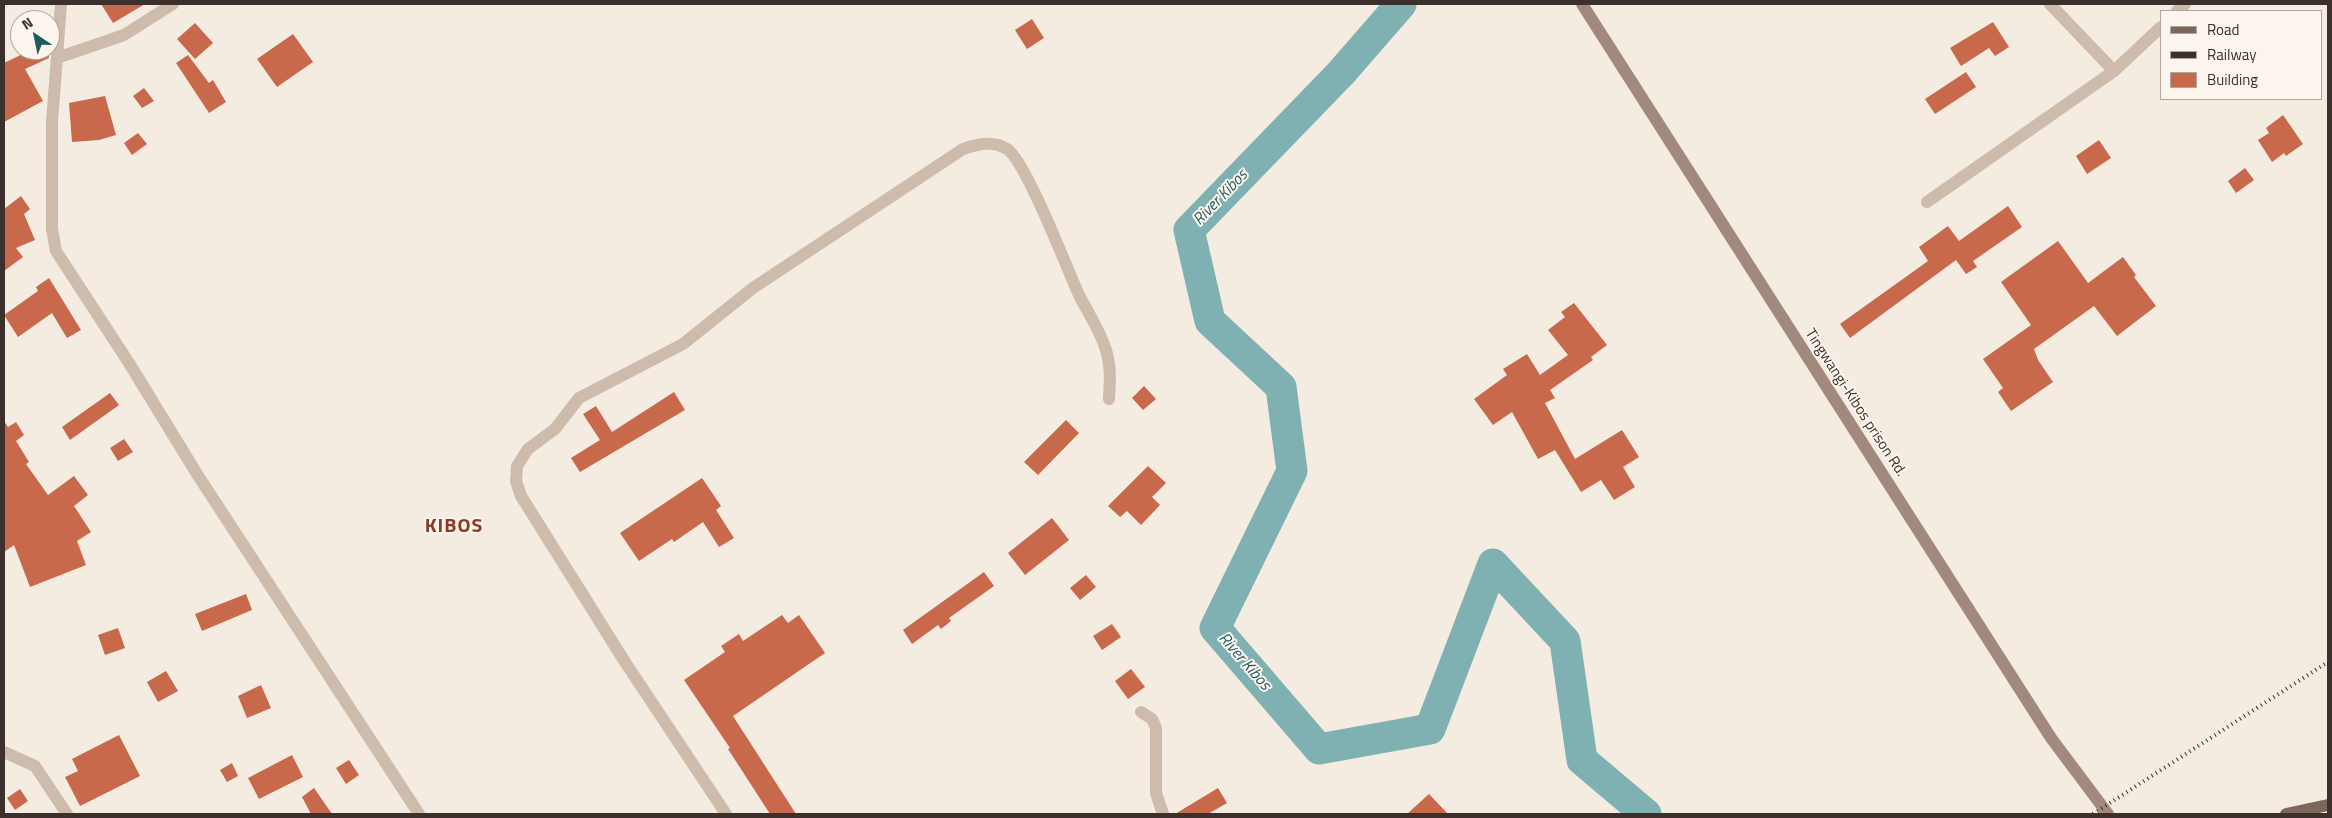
<!DOCTYPE html>
<html>
<head>
<meta charset="utf-8">
<style>
  body { margin:0 }
  #map { position:relative; width:2332px; height:818px; overflow:hidden; background:#f4ebe1; font-family:"Titillium Web",sans-serif }
  canvas { display:block }
  .frame { position:absolute; inset:0; border:5px solid #3b302b; pointer-events:none }
  .legend { position:absolute; left:2160px; top:10px; width:162px; height:90px; box-sizing:border-box; background:#fbf5ee; border:1px solid #aea6a0; margin:0; padding:6px 9px; list-style:none; font-size:15px; color:#3b302b }
  .legend li { display:flex; align-items:center; gap:10px; height:25px }
  .legend b { width:25px; border:1px solid #aea6a0 }
  .north { position:absolute; left:10px; top:10px; width:50px; height:50px; box-sizing:border-box; background:#fbf5ee; border:1px solid #aea6a0; border-radius:50%; rotate:326deg; font-size:14px; font-weight:700; line-height:20px; text-align:center; color:#3b302b }
  .north::after { content:''; display:block; margin:auto; width:18px; height:22px; background:#1f5a5e; clip-path:polygon(50% 0,100% 100%,50% 72%,0 100%) }
</style>
</head>
<body>
<div id="map">
<canvas width="2332" height="818"></canvas>
<div class="frame"></div>
<ul class="legend">
<li><b style="height:6px;background:#7d675c"></b>Road</li>
<li><b style="height:6px;background:#3b302b"></b>Railway</li>
<li><b style="height:14px;background:#c8694b"></b>Building</li>
</ul>
<div class="north">N</div>
</div>
<script>
const g = document.querySelector('canvas').getContext('2d');
g.lineJoin = 'round';
function stroke(path, color, width, dash) {
  g.strokeStyle = color;
  g.lineWidth = width;
  g.lineCap = dash ? 'butt' : 'round';
  g.setLineDash(dash || []);
  g.stroke(path);
}
function fill(path, color) {
  g.fillStyle = color;
  g.fill(path, 'evenodd');
}
function label(font, color, halo, rows, align = 'center') {
  g.font = font + ' "Titillium Web",sans-serif';
  g.lineWidth = 4;
  g.setLineDash([]);
  g.textBaseline = 'middle';
  g.strokeStyle = halo;
  g.fillStyle = color;
  for (const [text, x, y, turn = 0] of rows) {
    g.save();
    g.translate(x, y);
    g.rotate((+turn || 0) * Math.PI / 180);
    g.textAlign = isNaN(turn) ? turn : align;
    if (halo) g.strokeText(text, 0, 0);
    g.fillText(text, 0, 0);
    g.restore();
  }
}
const river = new Path2D(`
  M1401,4L1341,73L1189,230L1210,321L1281,387L1292,471L1215,628L1319,749L1430,729L1493,564L1565,641L1582,760L1646,814`);
const building = new Path2D(`
  M101,4H145L113,23Z
  M1032,19L1044,38L1027,49L1015,30Z
  M1993,22L2009,47L1995,56L1989,48L1961,66L1950,48Z
  M195,23L213,43L195,59L177,39Z
  M293,34L313,62L277,87L257,59Z
  M31,50H49V58L25,69L43,101L4,122V63Z
  M188,55L209,83L213,80L226,102L209,113L176,63Z
  M1966,72L1976,87L1935,114L1925,99Z
  M144,88L154,101L142,108L133,96Z
  M105,96L116,135L99,140L72,142L69,103Z
  M2283,115L2303,144L2286,156L2284,153L2272,162L2258,140L2269,133L2266,128Z
  M138,133L147,144L132,155L124,143Z
  M2099,140L2111,158L2087,174L2076,156Z
  M2245,168L2254,180L2236,193L2228,181Z
  M21,196L30,209L24,214L35,240L16,248L23,257L4,271V209Z
  M2008,206L2022,227L1973,261L1977,267L1966,274L1956,260L1850,338L1840,324L1928,261L1919,247L1948,226L1959,241Z
  M2058,241L2088,283L2123,257L2136,275L2134,277L2156,306L2117,336L2094,306L2034,349L2038,360L2053,382L2011,411L1998,392L2003,388L1983,359L2031,325L2001,282Z
  M49,278L81,330L67,338L52,313L18,337L4,315L38,291L36,287Z
  M1574,303L1607,345L1591,357L1593,360L1550,390L1555,398L1545,403L1575,459L1622,430L1639,457L1623,467L1635,487L1614,500L1601,480L1581,492L1555,450L1538,459L1512,412L1493,425L1474,399L1507,375L1503,369L1527,354L1540,375L1568,355L1548,330L1565,317L1561,312Z
  M1144,386L1156,399L1143,410L1132,398Z
  M674,392L685,410L580,472L571,458L600,440L583,414L596,406L612,432Z
  M110,393L119,405L70,440L62,427Z
  M1066,420L1079,433L1038,475L1024,462Z
  M4,421L8,427L16,422L24,435L16,441L29,462L26,464L48,495L74,476L88,495L74,506L91,532L77,541L86,565L30,587L14,545L4,552Z
  M124,439L133,452L118,461L110,448Z
  M1148,466L1166,483L1152,497L1160,505L1141,525L1127,511L1120,517L1108,506Z
  M702,478L721,506L716,510L734,538L719,547L703,522L674,542L672,539L639,561L620,533Z
  M1052,518L1069,540L1025,575L1008,553Z
  M984,572L994,586L949,618L951,621L941,629L938,625L912,644L903,630Z
  M1086,575L1096,587L1080,600L1070,588Z
  M246,594L252,610L202,631L195,614Z
  M782,615L788,623L799,615L825,653L733,716L796,814H770L728,749L730,748L684,680L725,652L721,646L739,634L743,641Z
  M1112,624L1121,637L1102,650L1093,636Z
  M118,628L125,648L105,655L98,635Z
  M1131,669L1145,687L1128,699L1115,681Z
  M166,671L178,691L158,702L147,682Z
  M261,685L271,708L247,718L238,696Z
  M119,735L140,776L80,806L65,777L78,771L72,759Z
  M292,755L303,777L259,799L248,778Z
  M349,760L359,775L346,784L336,768Z
  M232,763L238,776L227,782L220,770Z
  M314,788L332,814H311L302,797Z
  M1218,788L1227,803L1208,814H1175Z
  M20,789L28,801L15,810L7,798Z
  M1429,794L1448,814H1407Z`);
const street = new Path2D(`
  M61,4L52,122V229L56,251L129,363L197,474L419,814
  M2050,4L2114,71
  M2177,11L2185,4
  M57,58L124,35L173,4
  M1927,202L2114,71L2161,27
  M1141,712L1152,719L1156,728V793L1163,814
  M4,752L35,766L67,814
  M726,814L625,662L521,496L516,481L517,466L528,449L555,429L579,398L683,344L753,288L963,149C978,144 993,140 1007,149C1026,161 1067,269 1079,295C1088,313 1100,330 1106,350C1111,366 1110,382 1109,399`);
const secondary = new Path2D(`
  M1582,4L2051,738L2108,814`);
const primary = new Path2D(`
  M2286,814L2328,805`);
const rail = new Path2D(`
  M2093,814L2328,662`);
const streetNames = [
  ["Tingwangi-Kibos prison Rd.",1855,403,57]
];
const waterNames = [
  ["River Kibos",1221,198,-46],
  ["River Kibos",1244,662,49]
];
const districtNames = [
  ["KIBOS",454,527]
];
stroke(river, '#7fb0b2', 31);
fill(building, '#c8694b');
stroke(street, '#cdbbac', 12);
stroke(secondary, '#a18a7d', 12);
stroke(primary, '#7d675c', 12);
stroke(rail, '#3b302b', 4, [1, 4]);
label('15px', '#3b302b', '#fbf5ee', streetNames);
label('italic 16px', '#1f5a5e', '#fbf5ee', waterNames);
g.letterSpacing = '1px';
label('bold 20px', '#8c3b22', '#fbf5ee', districtNames);
g.letterSpacing = '0px';
</script>
</body>
</html>
